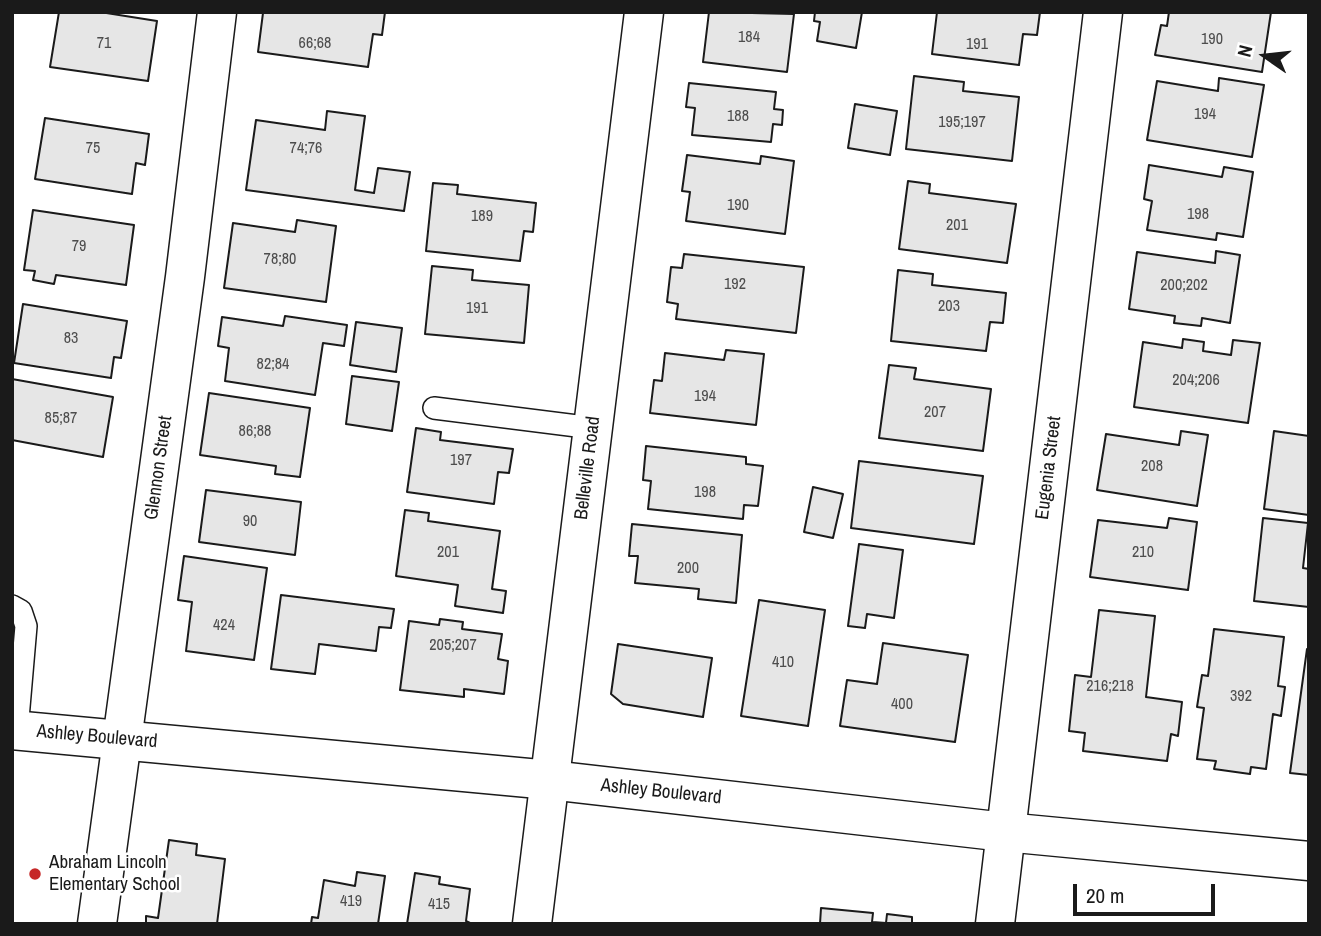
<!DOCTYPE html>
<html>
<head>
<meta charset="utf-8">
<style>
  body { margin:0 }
  #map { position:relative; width:1321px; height:936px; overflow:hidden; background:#fff; font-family:"Archivo Narrow",sans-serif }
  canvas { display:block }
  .frame { position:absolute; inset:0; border:14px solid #1a1a1a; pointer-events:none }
  .north { position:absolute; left:1230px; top:21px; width:70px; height:70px; -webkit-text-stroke:5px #fff; paint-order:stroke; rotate:284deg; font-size:19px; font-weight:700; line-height:28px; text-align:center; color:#1a1a1a }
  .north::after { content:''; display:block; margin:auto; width:24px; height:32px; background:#1a1a1a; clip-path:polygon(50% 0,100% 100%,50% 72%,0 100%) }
  .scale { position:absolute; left:1073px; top:884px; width:142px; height:32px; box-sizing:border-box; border:4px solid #1a1a1a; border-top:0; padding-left:9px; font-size:21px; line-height:24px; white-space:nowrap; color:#1a1a1a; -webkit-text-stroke:5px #fff; paint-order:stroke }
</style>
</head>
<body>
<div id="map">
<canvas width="1321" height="936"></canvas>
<div class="frame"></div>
<div class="north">N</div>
<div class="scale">20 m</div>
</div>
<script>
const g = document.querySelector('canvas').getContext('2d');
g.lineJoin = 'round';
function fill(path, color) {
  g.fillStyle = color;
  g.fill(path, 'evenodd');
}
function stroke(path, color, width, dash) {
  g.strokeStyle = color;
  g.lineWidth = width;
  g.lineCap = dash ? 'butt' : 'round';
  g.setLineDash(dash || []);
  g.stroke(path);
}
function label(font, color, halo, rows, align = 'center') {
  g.font = font + ' "Archivo Narrow",sans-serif';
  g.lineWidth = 5;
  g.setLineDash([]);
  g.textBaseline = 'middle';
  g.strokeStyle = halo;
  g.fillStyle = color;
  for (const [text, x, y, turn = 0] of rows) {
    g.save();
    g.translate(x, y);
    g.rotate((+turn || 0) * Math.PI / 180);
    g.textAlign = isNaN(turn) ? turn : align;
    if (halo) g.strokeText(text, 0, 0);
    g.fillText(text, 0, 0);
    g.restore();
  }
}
const building = new Path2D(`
  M59,12H100L157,21L148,81L50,67Z
  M272,12H385L382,35L373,34L368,67L258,52L263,13Z
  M709,12L794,14L787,72L703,62Z
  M815,12H862L856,48L817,41L820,22L814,21Z
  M937,12H1040L1037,35L1023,34L1019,65L932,54Z
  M1169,12H1271L1262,72L1155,55L1161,25L1167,26Z
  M914,76L964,82L963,91L1019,97L1012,161L906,149Z
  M1219,78L1264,85L1252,157L1147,140L1157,81L1218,91Z
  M689,83L776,92L774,109L783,110L782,125L773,124L771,142L692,135L695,108L686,107Z
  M855,104L897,111L890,155L848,148Z
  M327,111L365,116L355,190L374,193L378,168L410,172L404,211L246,190L256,120L325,130Z
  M45,118L149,134L145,165L136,163L132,194L35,179Z
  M687,155L760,164L761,156L794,161L785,234L686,221L690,192L682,191Z
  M1149,165L1222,177L1224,167L1253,172L1243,237L1217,233L1216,240L1147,230L1152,201L1144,199Z
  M908,181L930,184L929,193L1016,204L1007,263L899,249Z
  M433,183L458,185L457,194L536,203L533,232L524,231L520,261L426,251Z
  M33,210L134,225L126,285L56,275L54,284L33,280L35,271L24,270Z
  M297,220L336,226L326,302L224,288L233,223L295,232Z
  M1216,251L1240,255L1230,323L1202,318L1201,326L1174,323L1175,316L1129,309L1137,252L1215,263Z
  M684,254L804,267L796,333L676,319L678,304L667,302L671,267L682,268Z
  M432,266L473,270L472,280L529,285L524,343L425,334Z
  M898,270L933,274L932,285L1006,293L1003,323L990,322L986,351L891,341Z
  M23,304L127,321L121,358L114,357L111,378L14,363Z
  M285,316L347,325L344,346L323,343L315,395L225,381L229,348L218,346L222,317L283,326Z
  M356,322L402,328L396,372L350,365Z
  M1183,339L1204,342L1203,351L1231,355L1233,340L1260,343L1248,423L1134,407L1143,342L1182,348Z
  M726,350L764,354L756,425L650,413L654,380L662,381L665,353L724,360Z
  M889,365L916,368L914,379L991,389L983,451L879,438Z
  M352,376L399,382L392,431L346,424Z
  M12,379L113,397L103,457L12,440Z
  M209,393L310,408L300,477L275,474L276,466L200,455Z
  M416,428L441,432L440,440L513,449L509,473L498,472L494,504L407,492Z
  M1181,431L1208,435L1197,506L1097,490L1106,434L1179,445Z
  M1274,431L1309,436V515L1264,509Z
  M646,446L746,457V464L763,466L758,506L744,505L743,519L648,509L651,481L643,480Z
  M859,461L983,476L974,544L851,528Z
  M813,487L843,494L833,538L804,532Z
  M206,490L301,502L295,555L199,542Z
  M405,510L429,513L428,521L500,531L492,589L506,591L503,613L455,606L458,585L396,576Z
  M1169,518L1197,522L1188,590L1090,577L1098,520L1167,528Z
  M1263,518L1308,523L1303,568L1309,569V607L1254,601Z
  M632,524L742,535L736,603L698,599L699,589L635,583L638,556H629Z
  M859,544L903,550L894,618L867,614L865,628L848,626Z
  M184,556L267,568L254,660L186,651L192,602L178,600Z
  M281,595L394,609L391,628L379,627L376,651L319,644L315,674L271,669Z
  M759,600L825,610L808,726L741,716Z
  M1099,610L1155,616L1146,697L1182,702L1178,736L1171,734L1167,761L1083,751L1085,733L1069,731L1075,675L1091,677Z
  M440,619L463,622L462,629L502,634L498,659L508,661L504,694L464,689V697L400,690L409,621L439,625Z
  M1214,629L1284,637L1278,686L1285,687L1281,716L1273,714L1266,769L1251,767L1250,774L1214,769L1216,761L1197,759L1204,708L1197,707L1202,675L1208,676Z
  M883,643L968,655L955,742L840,726L847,680L877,684Z
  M618,644L712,658L703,717L623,704L611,694Z
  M1307,649H1309V775L1290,773Z
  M169,840L197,844L196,855L225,859L217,924H146V916L158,918Z
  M357,872L385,876L378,924H311L312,917L318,918L324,880L355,886Z
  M415,873L440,877L439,884L470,889L466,921L472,924H407Z
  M821,908L873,913L872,922L886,923L887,914L912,917V924H820Z`);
const lane = new Path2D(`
  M434,408L593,428
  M12,606L21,611L26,626L17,730`);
const street = new Path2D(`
  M97,924L185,277L217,12
  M532,924L644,12
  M995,924L1103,12`);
const secondary = new Path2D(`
  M12,730L550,780L1005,832L1309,861`);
const markers = [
  [35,874,7,"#c62828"]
];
const numberNames = [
  ["184",749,38],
  ["190",1212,40],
  ["71",104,44],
  ["66;68",315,44],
  ["191",977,45],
  ["194",1205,115],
  ["188",738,117],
  ["195;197",962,123],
  ["75",93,149],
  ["74;76",306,149],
  ["190",738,206],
  ["198",1198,215],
  ["189",482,217],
  ["201",957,226],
  ["79",79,247],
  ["78;80",280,260],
  ["192",735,285],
  ["200;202",1184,286],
  ["203",949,307],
  ["191",477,309],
  ["83",71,339],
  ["82;84",273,365],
  ["204;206",1196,381],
  ["194",705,397],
  ["207",935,413],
  ["85;87",61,419],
  ["86;88",255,432],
  ["197",461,461],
  ["208",1152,467],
  ["198",705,493],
  ["90",250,522],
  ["201",448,553],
  ["210",1143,553],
  ["200",688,569],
  ["424",224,626],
  ["205;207",453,646],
  ["410",783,663],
  ["216;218",1110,687],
  ["392",1241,697],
  ["400",902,705],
  ["419",351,902],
  ["415",439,905]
];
const streetNames = [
  ["Glennon Street",159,468,-82],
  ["Belleville Road",588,468,-83],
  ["Eugenia Street",1049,468,-83],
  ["Ashley Boulevard",97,737,5],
  ["Ashley Boulevard",661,792,6]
];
const poiNames = [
  ["Abraham Lincoln",49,863],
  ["Elementary School",49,885]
];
fill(building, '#e6e6e6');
stroke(building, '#1a1a1a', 2);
stroke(lane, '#1a1a1a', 24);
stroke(street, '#1a1a1a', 41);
stroke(secondary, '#1a1a1a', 41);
stroke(lane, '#fff', 21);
stroke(street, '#fff', 38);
stroke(secondary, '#fff', 38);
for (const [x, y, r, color] of markers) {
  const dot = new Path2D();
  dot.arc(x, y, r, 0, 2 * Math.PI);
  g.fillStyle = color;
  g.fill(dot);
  stroke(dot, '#fff', 2.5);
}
label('16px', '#4d4d4d', null, numberNames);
label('19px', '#1a1a1a', '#fff', streetNames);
label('19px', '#1a1a1a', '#fff', poiNames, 'left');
</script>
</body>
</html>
